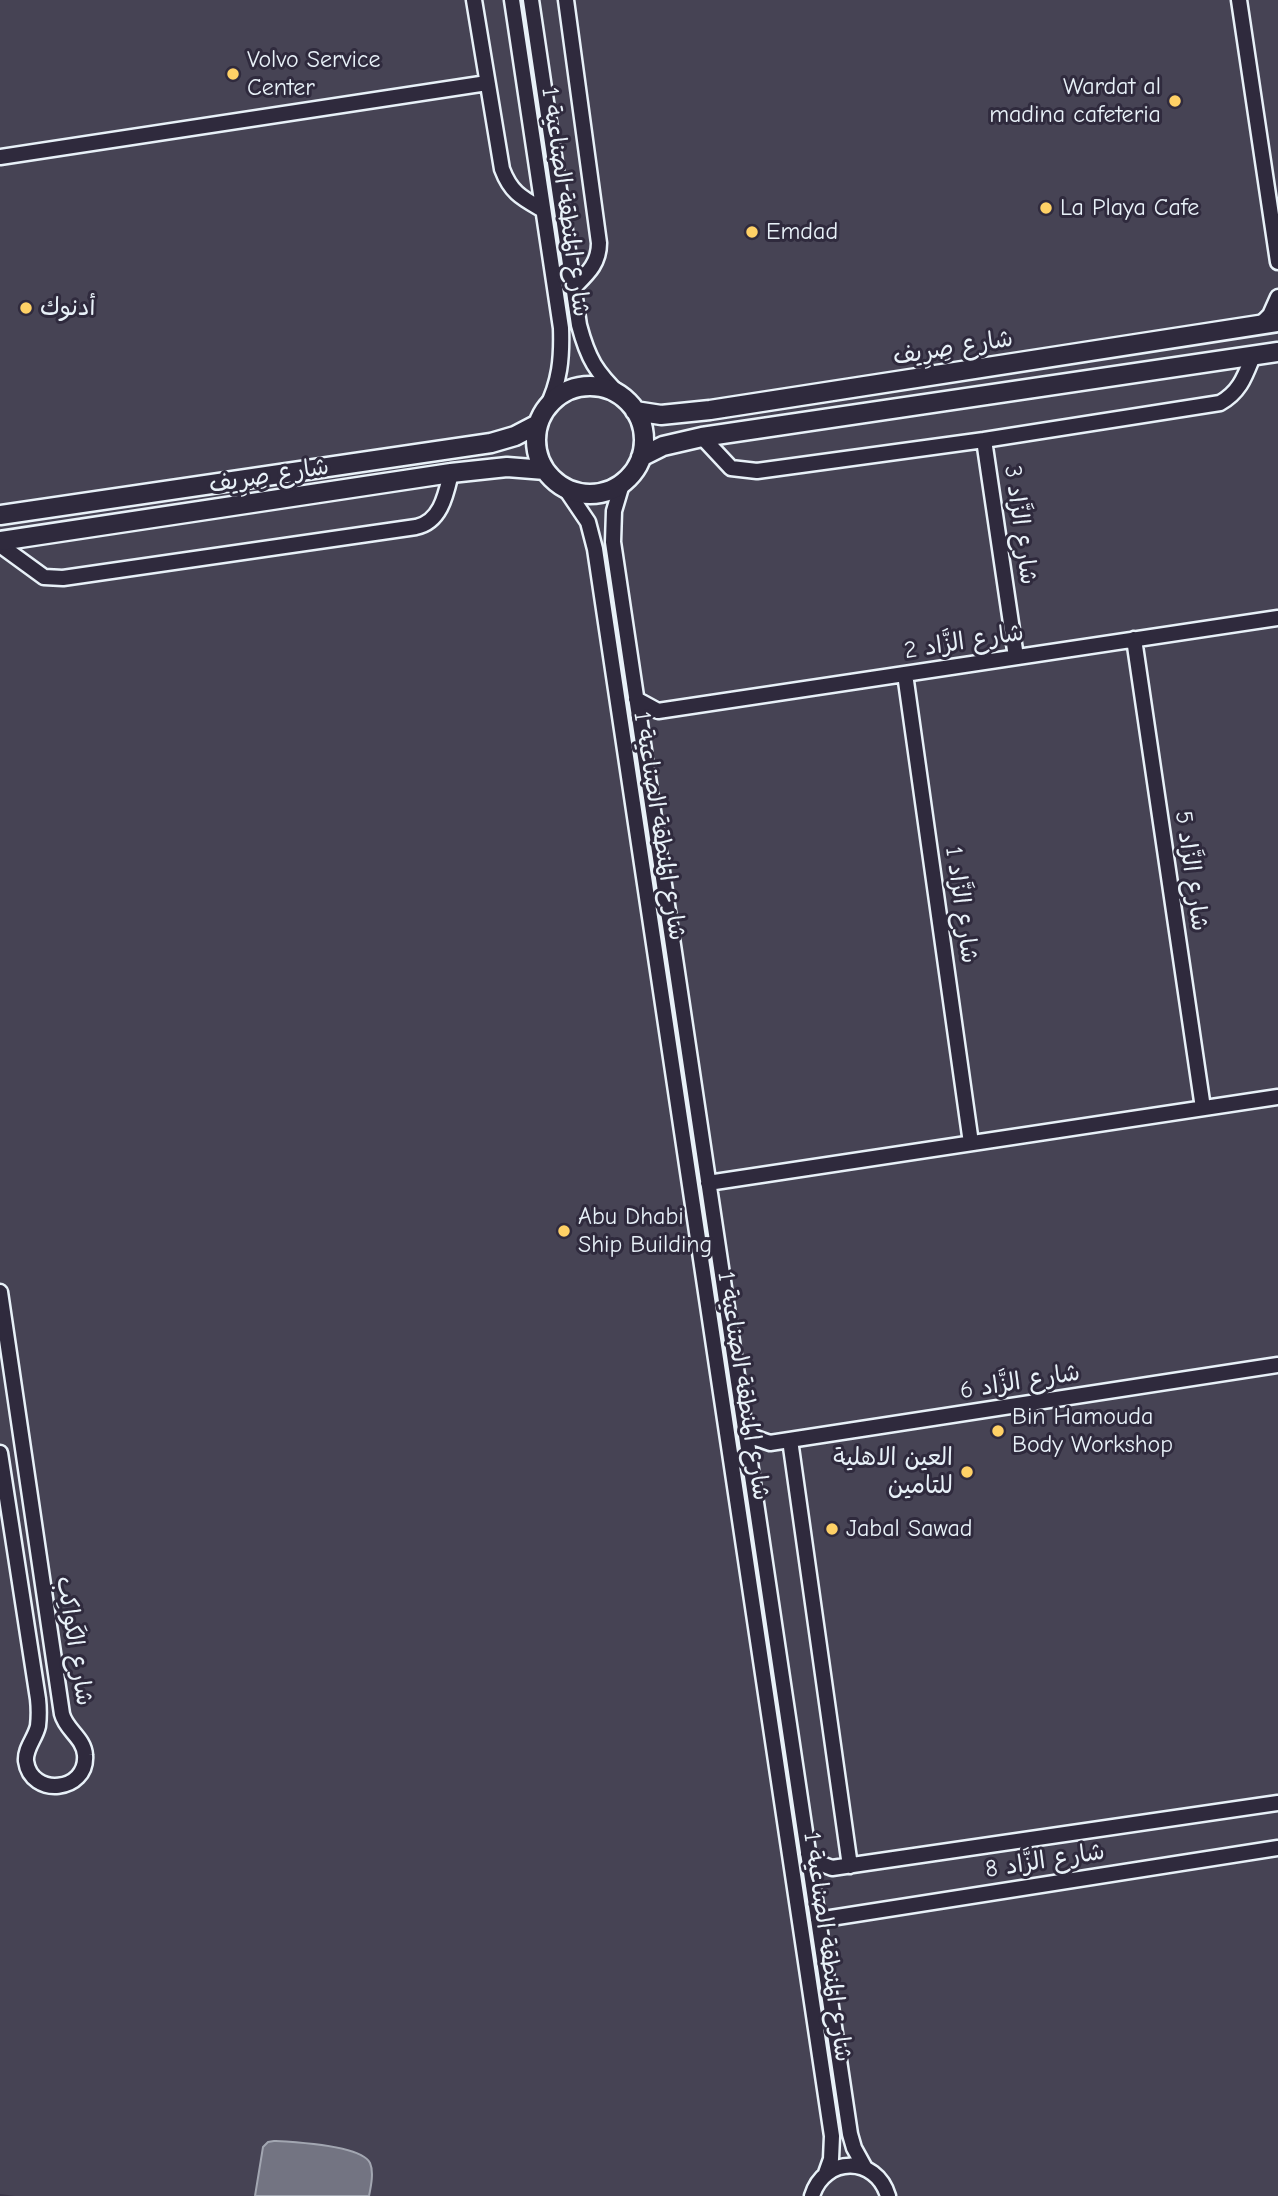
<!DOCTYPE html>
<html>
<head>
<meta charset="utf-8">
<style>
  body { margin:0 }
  canvas { display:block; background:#3a3648 }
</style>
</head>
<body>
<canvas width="1278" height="2196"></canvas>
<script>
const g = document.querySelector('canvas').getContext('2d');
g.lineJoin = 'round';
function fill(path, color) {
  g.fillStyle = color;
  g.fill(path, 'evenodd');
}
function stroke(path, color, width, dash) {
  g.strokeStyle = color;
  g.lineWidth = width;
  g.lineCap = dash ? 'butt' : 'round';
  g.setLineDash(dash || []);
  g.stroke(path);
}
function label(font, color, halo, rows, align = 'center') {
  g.font = font + ' "Comic Neue","Playpen Sans Arabic",sans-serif';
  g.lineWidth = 6;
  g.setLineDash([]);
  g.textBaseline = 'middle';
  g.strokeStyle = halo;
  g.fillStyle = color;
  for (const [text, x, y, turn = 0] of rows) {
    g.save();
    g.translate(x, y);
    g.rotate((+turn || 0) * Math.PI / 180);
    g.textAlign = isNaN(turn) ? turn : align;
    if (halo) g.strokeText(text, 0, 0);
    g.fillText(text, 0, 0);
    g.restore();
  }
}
const built = new Path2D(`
  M0,0H1278V2196H369L371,2169L369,2162L360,2154L324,2145L274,2141L268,2142L262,2154L255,2196H15L0,2194Z`);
const water = new Path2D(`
  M274,2141C293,2142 361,2145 370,2163C374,2172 371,2186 369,2196H255L263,2147L268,2142Z`);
const minor = new Path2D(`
  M474,0L502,169C511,193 522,198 543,210
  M512,0L561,328C562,358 560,382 546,409
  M531,0L579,325C588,359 596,372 621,396
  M566,0L599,243C599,264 587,274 574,287
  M1239,0L1278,262
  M0,157L487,83
  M1260,325L1270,315L1278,297
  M702,437L731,468L757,471L984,440L1220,403C1240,392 1245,376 1253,356
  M984,440L1016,657
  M622,484L614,511L613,542L850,2134L854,2148L865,2168
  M565,488L588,522L595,549L832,2136L831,2159L826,2173
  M0,545L44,577L63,578L416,527C441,522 446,494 451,473
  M1134,639L1203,1108
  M905,674L971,1143
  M636,699L658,711L1278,618
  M708,1183L1278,1097
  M0,1292L62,1714C66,1730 84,1738 85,1755C88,1792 31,1798 26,1761C25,1748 35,1739 38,1726C39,1717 39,1708 38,1699L0,1453
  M745,1428L753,1437L770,1443L1278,1365
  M790,1440L850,1866
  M808,1854L819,1863L832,1868L1278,1803
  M818,1920L1278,1848
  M812,2196C824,2156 876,2155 888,2196`);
const major = new Path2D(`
  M536 440a54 54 0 1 1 108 0a54 54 0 1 1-108 0Z
  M635,411L661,415L710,410L1278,322
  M641,457L663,446L702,437L1278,352
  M0,515L491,443L515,436L538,424
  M0,541L451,473L507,467L545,470`);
const markers = [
  [233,74,7,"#ffd166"],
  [1175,101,7,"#ffd166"],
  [1046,208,7,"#ffd166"],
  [752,232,7,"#ffd166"],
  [26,308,7,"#ffd166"],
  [564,1231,7,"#ffd166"],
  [998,1431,7,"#ffd166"],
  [967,1472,7,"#ffd166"],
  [832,1529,7,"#ffd166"]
];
const poiNames = [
  ["Volvo Service",247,60],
  ["Center",247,88],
  ["Wardat al",1161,87,"right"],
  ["madina cafeteria",1161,115,"right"],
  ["La Playa Cafe",1060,208],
  ["Emdad",766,232],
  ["أدنوك",40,308],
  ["Abu Dhabi",578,1217],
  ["Ship Building",578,1245],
  ["Bin Hamouda",1012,1417],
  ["Body Workshop",1012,1445],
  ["العين الاهلية",953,1458,"right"],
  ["للتامين",953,1486,"right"],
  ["Jabal Sawad",846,1529]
];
const streetNames = [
  ["شارع المنطقة الصناعية 1",565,202,82],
  ["شارع صِرِيف",953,348,-9],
  ["شارع صِرِيف",269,476,-9],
  ["شارع الزَّاد 3",1020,525,82],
  ["شارع الزَّاد 2",964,642,-9],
  ["شارع المنطقة الصناعية 1",659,826,81],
  ["شارع الزَّاد 5",1191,871,82],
  ["شارع الزَّاد 1",961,905,82],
  ["شارع الزَّاد 6",1020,1382,-9],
  ["شارع المنطقة الصناعية 1",743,1386,81],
  ["شارع الكَواكِب",74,1641,81],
  ["شارع الزَّاد 8",1045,1861,-9],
  ["شارع المنطقة الصناعية 1",827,1947,82]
];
fill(built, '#464354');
fill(water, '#737482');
stroke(water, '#a2a6b1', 2);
stroke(minor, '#e8f1f8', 19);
stroke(major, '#e8f1f8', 23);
stroke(minor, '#2f2a3d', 14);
stroke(major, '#2f2a3d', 18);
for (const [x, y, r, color] of markers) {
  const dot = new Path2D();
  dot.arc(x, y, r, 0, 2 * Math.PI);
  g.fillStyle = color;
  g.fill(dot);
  stroke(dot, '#2f2a3d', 2.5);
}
label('24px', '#e8f1f8', '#2f2a3d', poiNames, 'left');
label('24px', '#e8f1f8', '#2f2a3d', streetNames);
</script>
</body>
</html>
